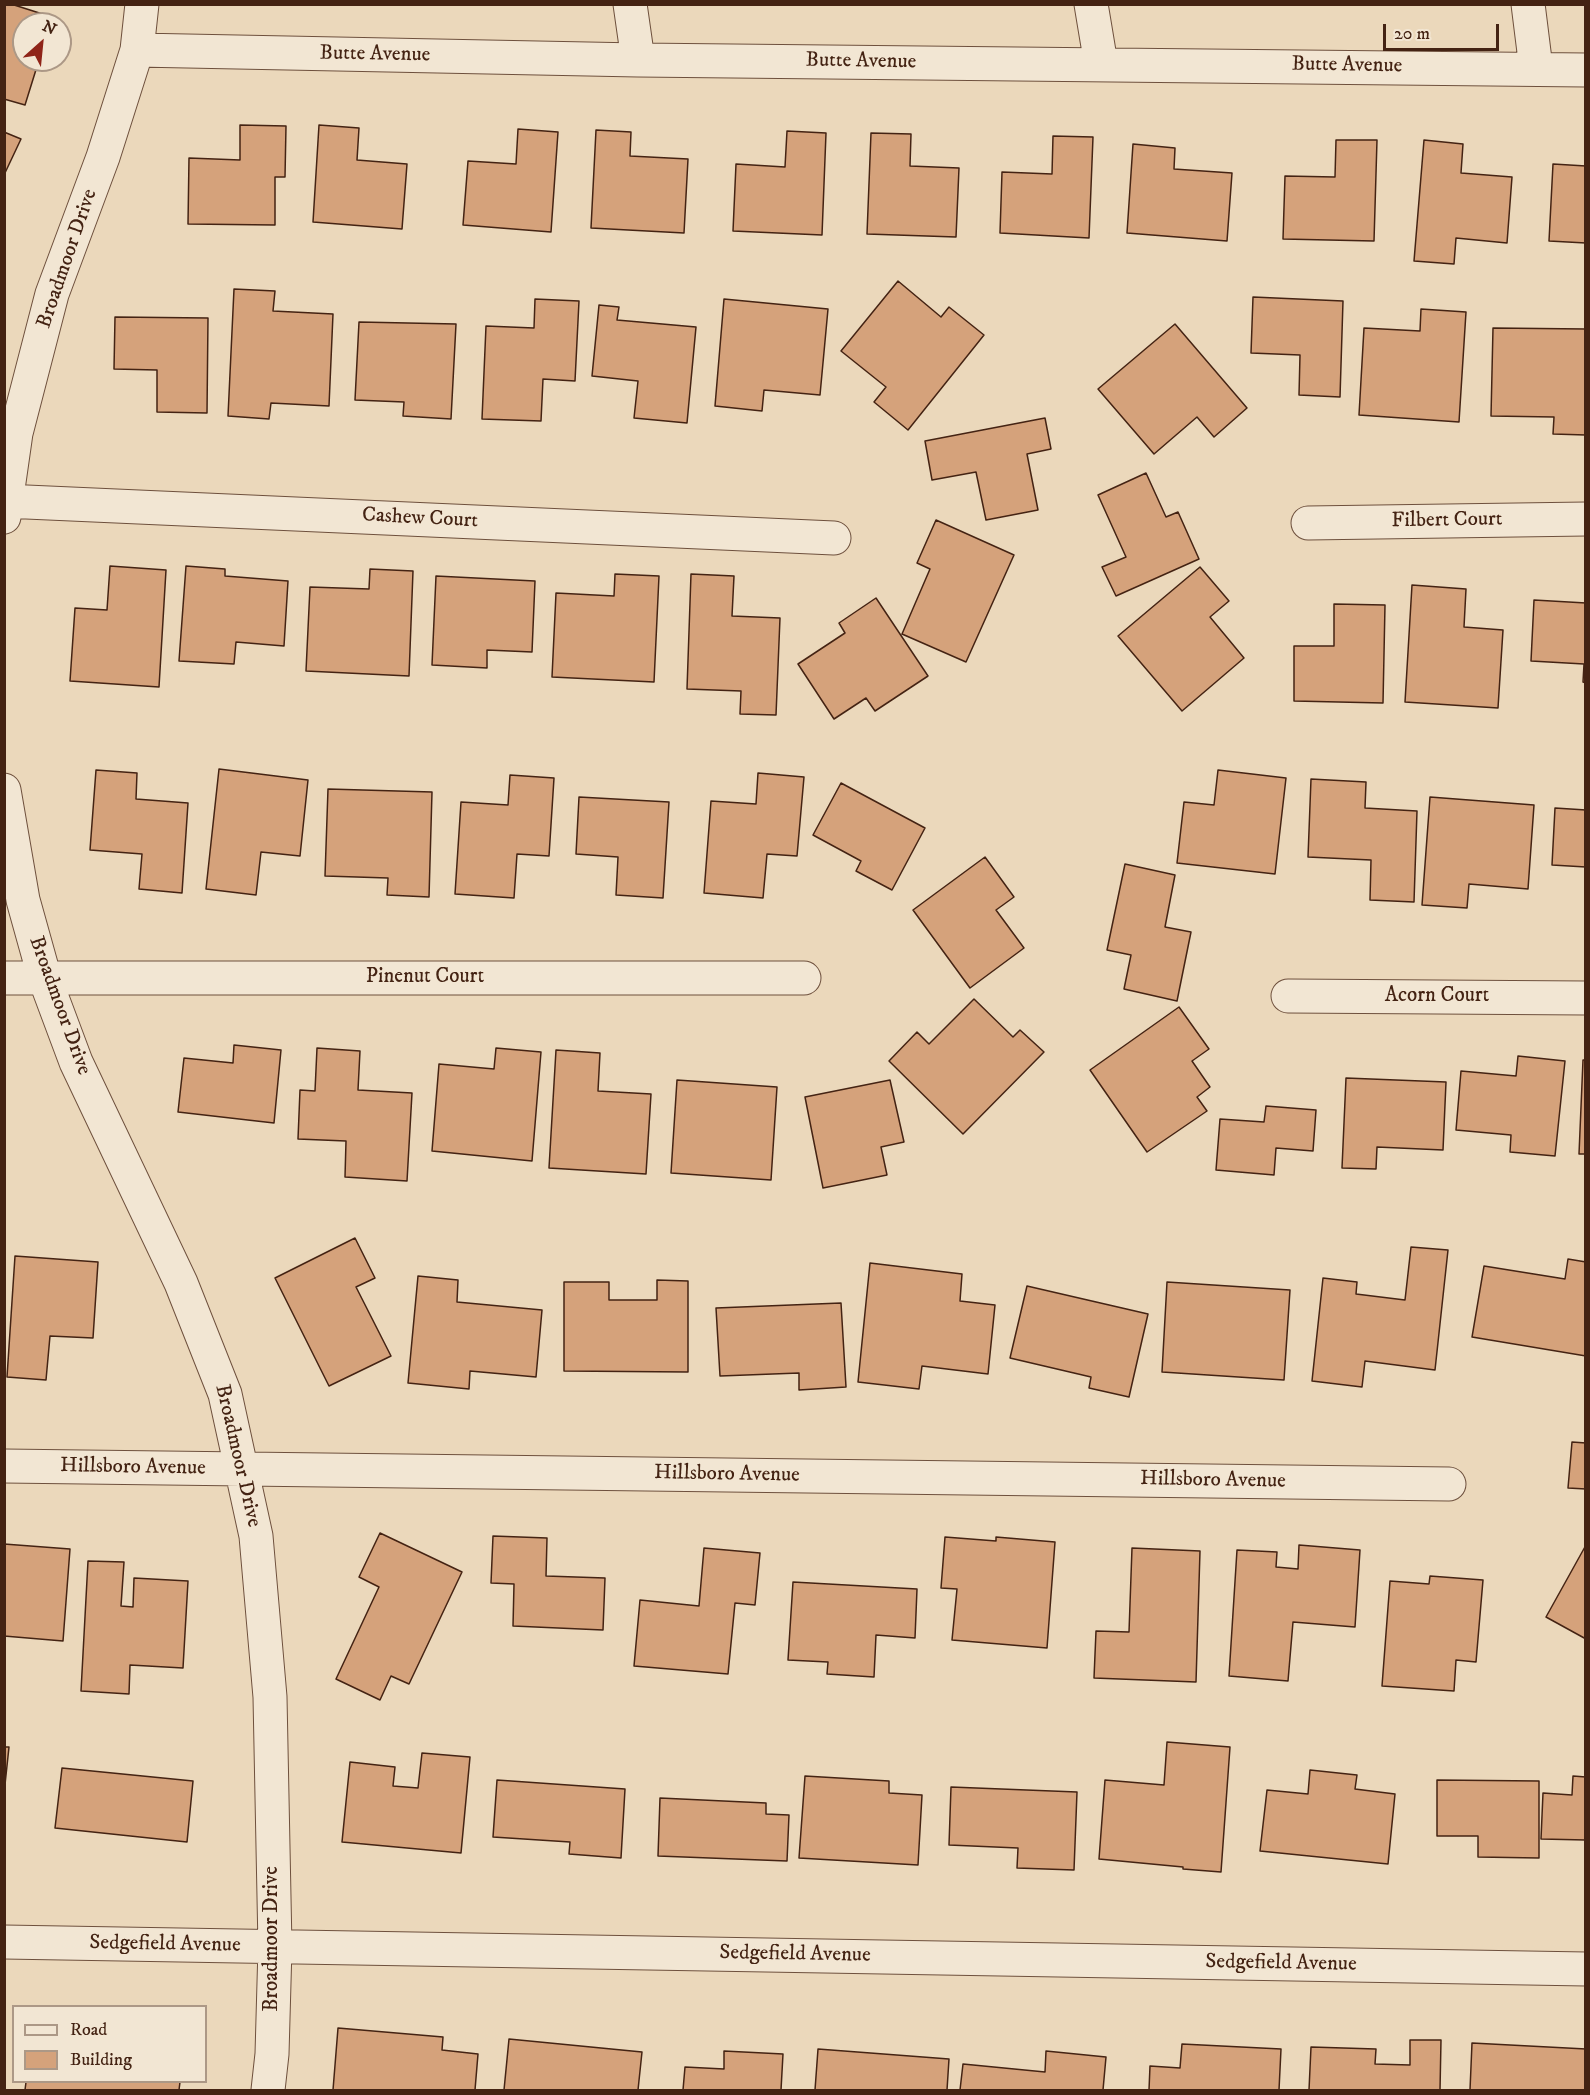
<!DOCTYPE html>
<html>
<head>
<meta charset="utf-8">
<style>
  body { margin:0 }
  #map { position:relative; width:1590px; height:2095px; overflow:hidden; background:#ebd8bb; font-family:"IM FELL DW Pica",serif }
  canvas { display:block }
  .frame { position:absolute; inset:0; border:6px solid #442313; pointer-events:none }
  .legend { position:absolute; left:12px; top:2005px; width:195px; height:78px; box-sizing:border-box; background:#f2e6d3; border:2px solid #ac9886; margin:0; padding:8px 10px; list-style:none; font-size:18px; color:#442313 }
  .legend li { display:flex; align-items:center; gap:12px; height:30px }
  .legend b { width:30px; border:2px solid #ac9886 }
  .north { position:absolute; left:12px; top:12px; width:60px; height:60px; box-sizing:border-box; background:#f2e6d3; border:2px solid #ac9886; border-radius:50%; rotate:27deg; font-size:16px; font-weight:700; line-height:24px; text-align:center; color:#442313 }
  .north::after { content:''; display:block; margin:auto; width:21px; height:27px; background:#8f2418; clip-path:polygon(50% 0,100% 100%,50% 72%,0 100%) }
  .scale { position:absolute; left:1383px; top:24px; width:116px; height:27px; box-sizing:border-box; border:3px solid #442313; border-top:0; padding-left:8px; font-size:18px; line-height:21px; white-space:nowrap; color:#442313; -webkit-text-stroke:4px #f2e6d3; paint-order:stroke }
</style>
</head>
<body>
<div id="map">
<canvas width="1590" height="2095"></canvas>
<div class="frame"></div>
<ul class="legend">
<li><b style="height:8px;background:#f2e6d3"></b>Road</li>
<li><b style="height:16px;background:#d5a27b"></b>Building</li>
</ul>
<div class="north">N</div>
<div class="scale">20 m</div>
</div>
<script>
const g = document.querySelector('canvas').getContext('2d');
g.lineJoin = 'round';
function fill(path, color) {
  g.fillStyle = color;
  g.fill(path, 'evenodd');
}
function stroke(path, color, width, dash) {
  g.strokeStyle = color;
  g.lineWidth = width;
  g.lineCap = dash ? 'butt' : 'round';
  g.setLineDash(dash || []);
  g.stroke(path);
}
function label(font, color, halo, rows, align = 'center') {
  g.font = font + ' "IM FELL DW Pica",serif';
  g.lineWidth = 4.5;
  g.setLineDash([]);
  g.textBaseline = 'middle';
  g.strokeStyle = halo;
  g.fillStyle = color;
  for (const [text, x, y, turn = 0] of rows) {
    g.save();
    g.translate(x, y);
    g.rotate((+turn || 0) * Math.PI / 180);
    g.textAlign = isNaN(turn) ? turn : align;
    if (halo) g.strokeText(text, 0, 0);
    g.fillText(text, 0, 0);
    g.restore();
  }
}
const building = new Path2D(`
  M4,4H11L52,17L50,24H24V60H39L25,105L4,99Z
  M240,125L286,126L285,177H275V225L188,224L189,158L240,160Z
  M319,125L359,128L357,160L407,164L402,229L313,222Z
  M518,129L558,132L551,232L463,225L468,161L516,164Z
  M596,130L631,132L630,156L688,159L684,233L591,228Z
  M787,131L826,133L822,235L733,231L736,164L785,167Z
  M4,132L21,139L4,175Z
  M871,133L911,134L910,166L959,168L956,237L867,234Z
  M1053,136L1093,137L1089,238L1000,233L1002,172L1052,174Z
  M1336,140H1377L1374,241L1283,239L1285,176L1335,177Z
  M1424,140L1463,144L1461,173L1512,177L1507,243L1456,238L1454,264L1414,261Z
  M1133,144L1175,148L1174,169L1232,173L1227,241L1127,233Z
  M1553,164L1586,166V243L1549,241Z
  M898,281L941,317L949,307L984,335L908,430L874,402L886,387L841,351Z
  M234,289L275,291L273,311L333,314L329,406L271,403L269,419L228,416Z
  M1253,297L1343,301L1340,397L1299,395L1300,355L1251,353Z
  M535,299L579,301L575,381L543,379L541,421L482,419L486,326L534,328Z
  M724,299L828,309L820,395L764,390L762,411L715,406Z
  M599,305L619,307L617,320L696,327L687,423L634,418L638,381L592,376Z
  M1421,309L1466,312L1459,422L1359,415L1364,328L1420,331Z
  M115,317L208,318L207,413L157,412V370L114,369Z
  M359,322L456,324L451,419L403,416L404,402L355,400Z
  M1175,324L1247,408L1214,437L1197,417L1154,454L1098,389Z
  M1493,328L1586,329V435L1553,434L1554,417L1491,416Z
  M1045,418L1051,449L1027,454L1038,510L986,520L976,472L932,480L925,441Z
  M1146,473L1166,517L1178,512L1199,559L1116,596L1102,567L1126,557L1098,495Z
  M936,520L1014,555L966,662L902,634L930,569L917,563Z
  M110,566L166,570L159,687L70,681L75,608L107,610Z
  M186,566L225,569V576L288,581L284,646L236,642L234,664L179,661Z
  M1200,567L1229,601L1210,617L1244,658L1182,711L1118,636Z
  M370,569L413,571L409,676L306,671L310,587L369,589Z
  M615,574L659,576L654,682L552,677L556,593L614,596Z
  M691,574L734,576L732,616L780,618L776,715L740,714L741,691L687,689Z
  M436,576L535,581L532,652L487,650V668L432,665Z
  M1412,585L1466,589L1464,627L1503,630L1498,708L1405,702Z
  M876,598L928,676L875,711L866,698L834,719L798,664L845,633L839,623Z
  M1534,600L1586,603V683L1583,682L1584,664L1531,661Z
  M1334,604L1385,605L1383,703L1294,701V646H1334Z
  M219,769L308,780L300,856L261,852L256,895L206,889Z
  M96,770L137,773L136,799L188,803L182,893L139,889L142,854L90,850Z
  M1218,770L1286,778L1275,874L1177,863L1184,802L1214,805Z
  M758,773L804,777L797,856L767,854L763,898L704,893L711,801L756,804Z
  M510,775L554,778L549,856L517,854L514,898L455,894L461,802L508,805Z
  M1311,779L1366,782L1365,808L1417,811L1414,902L1370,900L1371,860L1308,857Z
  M841,783L925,828L892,890L856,871L861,861L813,835Z
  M328,789L432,792L429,897L387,895L388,878L325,876Z
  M579,797L669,802L663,898L616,895L618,857L576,854Z
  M1430,797L1534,805L1528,889L1469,884L1467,908L1422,905Z
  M1555,808L1586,810V867L1552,865Z
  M985,857L1014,897L996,910L1024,948L970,988L913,910Z
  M1125,864L1175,875L1165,927L1191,932L1177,1001L1124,989L1131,955L1107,950Z
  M974,999L1013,1037L1020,1030L1044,1052L963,1134L889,1061L917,1032L929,1044Z
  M1179,1007L1209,1049L1192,1061L1210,1087L1197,1097L1207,1111L1147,1152L1090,1070Z
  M234,1045L281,1050L274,1123L178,1112L184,1058L233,1063Z
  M317,1048L360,1051L358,1090L412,1093L407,1181L345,1177L346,1141L298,1139L300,1090L315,1091Z
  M496,1048L541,1052L532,1161L432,1151L439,1064L494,1069Z
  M556,1050L600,1053L598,1091L651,1094L646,1174L549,1168Z
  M1518,1056L1565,1061L1555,1156L1510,1152L1511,1135L1456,1130L1461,1071L1516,1076Z
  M1583,1060H1586V1154H1579Z
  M1346,1078L1446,1082L1443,1150L1377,1147L1376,1169L1342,1168Z
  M677,1080L777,1087L771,1180L671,1173Z
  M890,1080L904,1142L881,1147L887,1175L823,1188L805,1097Z
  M1266,1106L1316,1110L1313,1151L1276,1148L1274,1175L1216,1170L1220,1119L1264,1122Z
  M355,1238L375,1278L356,1287L391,1356L329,1386L275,1278Z
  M1411,1247L1448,1250L1435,1370L1365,1361L1362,1387L1312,1381L1323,1278L1357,1282L1356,1294L1405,1300Z
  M15,1256L98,1262L93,1338L50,1336L46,1380L7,1377Z
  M1568,1259L1586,1262V1356L1472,1337L1484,1266L1565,1279Z
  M870,1263L962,1274L960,1301L995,1305L988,1374L922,1366L919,1389L858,1382Z
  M418,1276L458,1280L457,1302L542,1310L536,1377L470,1371L469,1389L408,1383Z
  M657,1280L688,1281V1372L564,1371V1282H609V1300H657Z
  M1167,1282L1290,1290L1284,1380L1162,1372Z
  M1027,1286L1148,1314L1129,1397L1089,1388L1091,1377L1010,1358Z
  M841,1303L846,1387L799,1390V1373L720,1376L716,1308Z
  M1572,1442L1586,1443V1489L1568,1488Z
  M380,1533L462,1572L409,1684L391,1676L380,1700L336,1679L379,1587L359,1577Z
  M493,1536L547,1538L546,1576L605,1578L603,1630L513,1626L514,1584L491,1583Z
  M945,1537L996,1541V1537L1055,1542L1047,1648L952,1640L957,1589L941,1588Z
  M4,1544L70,1549L63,1641L4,1636Z
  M1299,1545L1360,1550L1355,1627L1293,1622L1288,1681L1229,1676L1237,1550L1277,1552L1276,1567L1298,1569Z
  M1586,1545V1639L1546,1617Z
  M704,1548L760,1553L755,1605L735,1603L728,1674L634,1666L640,1600L699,1606Z
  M1132,1548L1200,1551L1196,1682L1094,1678L1096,1631L1129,1632Z
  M88,1561L124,1562L121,1606L133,1607L134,1578L188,1581L183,1668L130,1665L129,1694L81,1691Z
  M1430,1576L1483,1580L1476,1662L1456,1660L1454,1691L1382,1686L1390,1581L1429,1584Z
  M793,1582L917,1589L915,1638L876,1635L874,1677L827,1674L828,1662L788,1660Z
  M1167,1742L1230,1747L1221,1872L1183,1869V1867L1099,1859L1105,1780L1164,1785Z
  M4,1747H9L4,1794Z
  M422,1753L470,1757L461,1853L342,1842L350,1762L395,1767L393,1786L418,1788Z
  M62,1768L193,1781L187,1842L55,1828Z
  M1310,1770L1357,1775L1355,1789L1395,1794L1388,1864L1260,1851L1267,1790L1308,1794Z
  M805,1776L889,1781V1793L922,1795L918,1865L799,1858Z
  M1573,1776L1586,1777V1840L1541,1839L1543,1793L1572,1795Z
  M497,1780L625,1789L621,1858L569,1854L570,1842L493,1837Z
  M1437,1780L1539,1781V1858L1478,1857V1836H1437Z
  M951,1787L1077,1792L1074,1870L1017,1868L1018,1848L949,1845Z
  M660,1798L766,1803V1814L789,1815L787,1861L658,1856Z
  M338,2028L443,2037L442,2050L478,2054L475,2090H333Z
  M509,2039L642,2052L638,2090H504Z
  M1410,2040H1441L1440,2090H1309L1311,2047L1376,2049L1375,2064L1410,2065Z
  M1472,2043L1586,2049V2090H1470Z
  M1182,2044L1281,2049L1279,2090H1149L1150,2066L1180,2068Z
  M818,2049L949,2059L947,2090H815Z
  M724,2051L783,2054L781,2090H683L685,2067L724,2069Z
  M1046,2051L1106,2057L1103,2090H960L963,2064L1045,2072Z
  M26,2082H180L179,2090H25Z`);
const minor = new Path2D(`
  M630,4L638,60
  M1091,4L1101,64
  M1528,4L1536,68
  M137,50L638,60L1586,70
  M4,501L834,538
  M4,517L16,433L52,294L103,157L137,50L142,4
  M1308,523L1586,519
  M4,790L23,900L45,979L76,1062L181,1283L225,1394L256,1536L270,1697L275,1947L272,2054L268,2090
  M4,978H804
  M1288,996L1586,998
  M4,1466L1449,1484
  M4,1942L1586,1969`);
const streetNames = [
  ["Butte Avenue",375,55,1],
  ["Butte Avenue",861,62,1],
  ["Butte Avenue",1347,66,1],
  ["Broadmoor Drive",68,259,-71],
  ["Cashew Court",420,519,3],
  ["Filbert Court",1447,521,-1],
  ["Pinenut Court",425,978],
  ["Acorn Court",1437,997],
  ["Broadmoor Drive",59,1006,70],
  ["Broadmoor Drive",237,1456,77],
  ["Hillsboro Avenue",133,1468,1],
  ["Hillsboro Avenue",727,1475,1],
  ["Hillsboro Avenue",1213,1481,1],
  ["Broadmoor Drive",273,1939,-90],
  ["Sedgefield Avenue",165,1945,1],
  ["Sedgefield Avenue",795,1955,1],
  ["Sedgefield Avenue",1281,1964,1]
];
fill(building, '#d5a27b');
stroke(building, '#442313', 1.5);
stroke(minor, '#6e503d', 35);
stroke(minor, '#f2e6d3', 33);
label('21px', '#442313', '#f2e6d3', streetNames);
</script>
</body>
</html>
